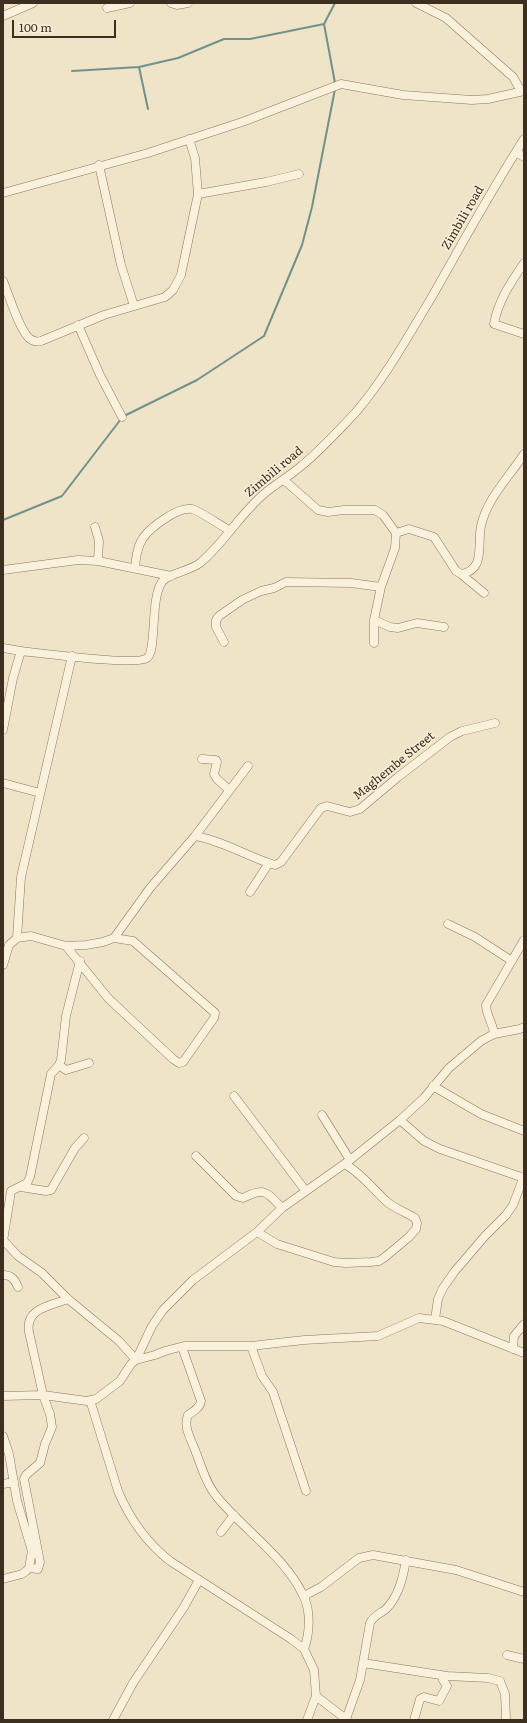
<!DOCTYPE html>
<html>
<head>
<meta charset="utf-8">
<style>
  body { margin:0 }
  #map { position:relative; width:527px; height:1723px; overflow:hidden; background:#f0e4c8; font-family:Literata,serif }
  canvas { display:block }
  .frame { position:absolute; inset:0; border:4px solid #3d2e20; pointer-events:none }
  .scale { position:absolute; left:12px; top:20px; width:104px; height:18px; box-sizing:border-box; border:2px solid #3d2e20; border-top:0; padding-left:5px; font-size:12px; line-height:14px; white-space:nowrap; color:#3d2e20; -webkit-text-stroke:3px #f7eed8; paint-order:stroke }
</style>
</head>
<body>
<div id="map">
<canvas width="527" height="1723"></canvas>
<div class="frame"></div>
<div class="scale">100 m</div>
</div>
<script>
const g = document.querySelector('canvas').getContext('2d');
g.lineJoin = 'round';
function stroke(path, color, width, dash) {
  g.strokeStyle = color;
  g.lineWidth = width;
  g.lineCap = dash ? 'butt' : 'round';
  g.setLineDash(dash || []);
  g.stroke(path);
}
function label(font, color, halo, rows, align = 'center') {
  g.font = font + ' Literata,serif';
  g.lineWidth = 3;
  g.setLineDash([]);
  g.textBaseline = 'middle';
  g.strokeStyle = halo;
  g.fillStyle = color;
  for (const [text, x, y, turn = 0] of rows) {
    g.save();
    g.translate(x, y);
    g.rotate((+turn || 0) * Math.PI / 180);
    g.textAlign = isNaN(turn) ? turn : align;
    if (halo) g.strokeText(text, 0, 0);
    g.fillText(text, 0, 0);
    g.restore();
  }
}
const stream = new Path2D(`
  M139,67L148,109
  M72,71L139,67L178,58L224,39H250L324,24
  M335,83L324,24L335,3
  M124,416L197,380L264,336L302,245L312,207L335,89
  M3,520L62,496L121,419`);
const minor = new Path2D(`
  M171,3L177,5L188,3
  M416,3L446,18L513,77L521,91
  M107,8L130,3
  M3,16L33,3
  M516,152L524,157
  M99,165L121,265L134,306
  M3,193L148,153L245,121L341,84L403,95L472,100L488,99L524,91
  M198,194L266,182L299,174
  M524,263C511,282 498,301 494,324L524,334
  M3,281C9,295 19,329 29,338C33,342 37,342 41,341L104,315L165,297L173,290L181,275L198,194L195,158L189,139
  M78,325L100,375L122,417
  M284,480L318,510L328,512L344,510H375L383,515L396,533L395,548L381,587L374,620V643
  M95,527L99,541L98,561
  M396,533L409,529L434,537L456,571L461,574C486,570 477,544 481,526C487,498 510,476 524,454
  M135,568C136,558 137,547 143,538C151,527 177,507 192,509C200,511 221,526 229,530
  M3,570L78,560L98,561L171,576
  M461,574L484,593
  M374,620L390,627L398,628L417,623L444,627
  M224,642L216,627V620L219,616L242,600L261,591L274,588L286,582L351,583L381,587
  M3,648L21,651
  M3,730L13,678L21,651C39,653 137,666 147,658C157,651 150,598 162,582C167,574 190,571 200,563C224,543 240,514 265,493C276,484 288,477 300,467C320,451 338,431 356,412C385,378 407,338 430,300C461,246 490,192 524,139
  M202,759L216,760L217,762L214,774L217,779L229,790
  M3,783L40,793
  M195,836C224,841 248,857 275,865L281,862L321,808L327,806L350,812L360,809L398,777L450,737L462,731L495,723
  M250,892L269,863
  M448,924L475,937L512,961
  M17,938L21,877L72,656
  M66,946L108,998L173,1059L179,1063L183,1062L214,1018L215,1013L133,941L114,938
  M3,965L9,945L17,938L31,936L66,946L86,945L103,942L114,938L150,888L195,836L248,766
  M494,1034C493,1023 486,1015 486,1005L524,940
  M59,1065L66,1070L89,1063
  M433,1086L481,1114L524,1131
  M234,1096L305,1190
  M322,1115L350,1160
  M400,1120L424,1141L440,1149L521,1177
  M196,1156L236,1196L243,1198C264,1187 266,1191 282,1208
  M21,1187L46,1191L51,1190L75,1148L84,1138
  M257,1232L277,1244L334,1262L346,1263L371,1262L379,1261L385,1257L409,1237L416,1229L417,1223L415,1218C405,1212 396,1209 387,1202C373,1189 362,1174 345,1164
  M3,1240L18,1256L42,1273L68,1299L119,1341L136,1360L152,1326L163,1310L193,1280L257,1232L282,1208L350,1160L400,1120L424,1098L449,1068L481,1041L494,1034L520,1029L524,1027
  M3,1241L11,1191L27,1183L30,1177L51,1074L59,1065L61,1060L66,1016L80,961
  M3,1275C12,1275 15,1280 18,1287
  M435,1319L438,1299L443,1288L455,1271L485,1236L506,1215L513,1205L524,1176
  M251,1346L262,1376L273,1392L306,1491
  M182,1347L201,1401C200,1408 193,1412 188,1415C183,1427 191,1439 195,1450C201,1465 206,1484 217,1497C243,1529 285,1557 303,1595C311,1610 310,1633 304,1649
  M513,1349L514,1336L524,1324
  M3,1396L43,1395L87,1401L96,1399L120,1381L131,1364L136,1360L155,1355L165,1351L184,1346H251L304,1340L378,1336L419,1318L443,1321L524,1353
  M90,1400L118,1491C129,1517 147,1543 170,1561L291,1639L304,1649L314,1670L316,1696L307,1720
  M3,1436L9,1454L17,1501L32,1551L29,1568L26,1571L22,1574L3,1579
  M3,1484L14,1482
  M221,1532L234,1515
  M29,1568L38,1569L40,1562L24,1479L26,1475L40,1463L45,1444L52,1427L50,1414L43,1395L29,1332C25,1308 50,1306 68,1299
  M304,1596L321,1587L359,1558L373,1555L456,1570L524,1592
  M507,1655L524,1659
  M363,1663L447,1676
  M316,1696L347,1720
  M346,1719L360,1680L370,1623C373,1616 380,1614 386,1609C399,1596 403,1577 406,1560
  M113,1720L133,1683L184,1607L199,1580
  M414,1720L420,1699L424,1697L439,1701L447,1686L443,1680L447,1676L488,1678L500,1681L505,1694L506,1720`);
const streetNames = [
  ["Zimbili road",463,218,-60],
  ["Zimbili road",274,472,-40],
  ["Maghembe Street",394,766,-39]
];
stroke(stream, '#6f938a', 2);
stroke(minor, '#8d765c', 9);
stroke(minor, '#faf1dc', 8);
label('12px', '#3d2e20', '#f7eed8', streetNames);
</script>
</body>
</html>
